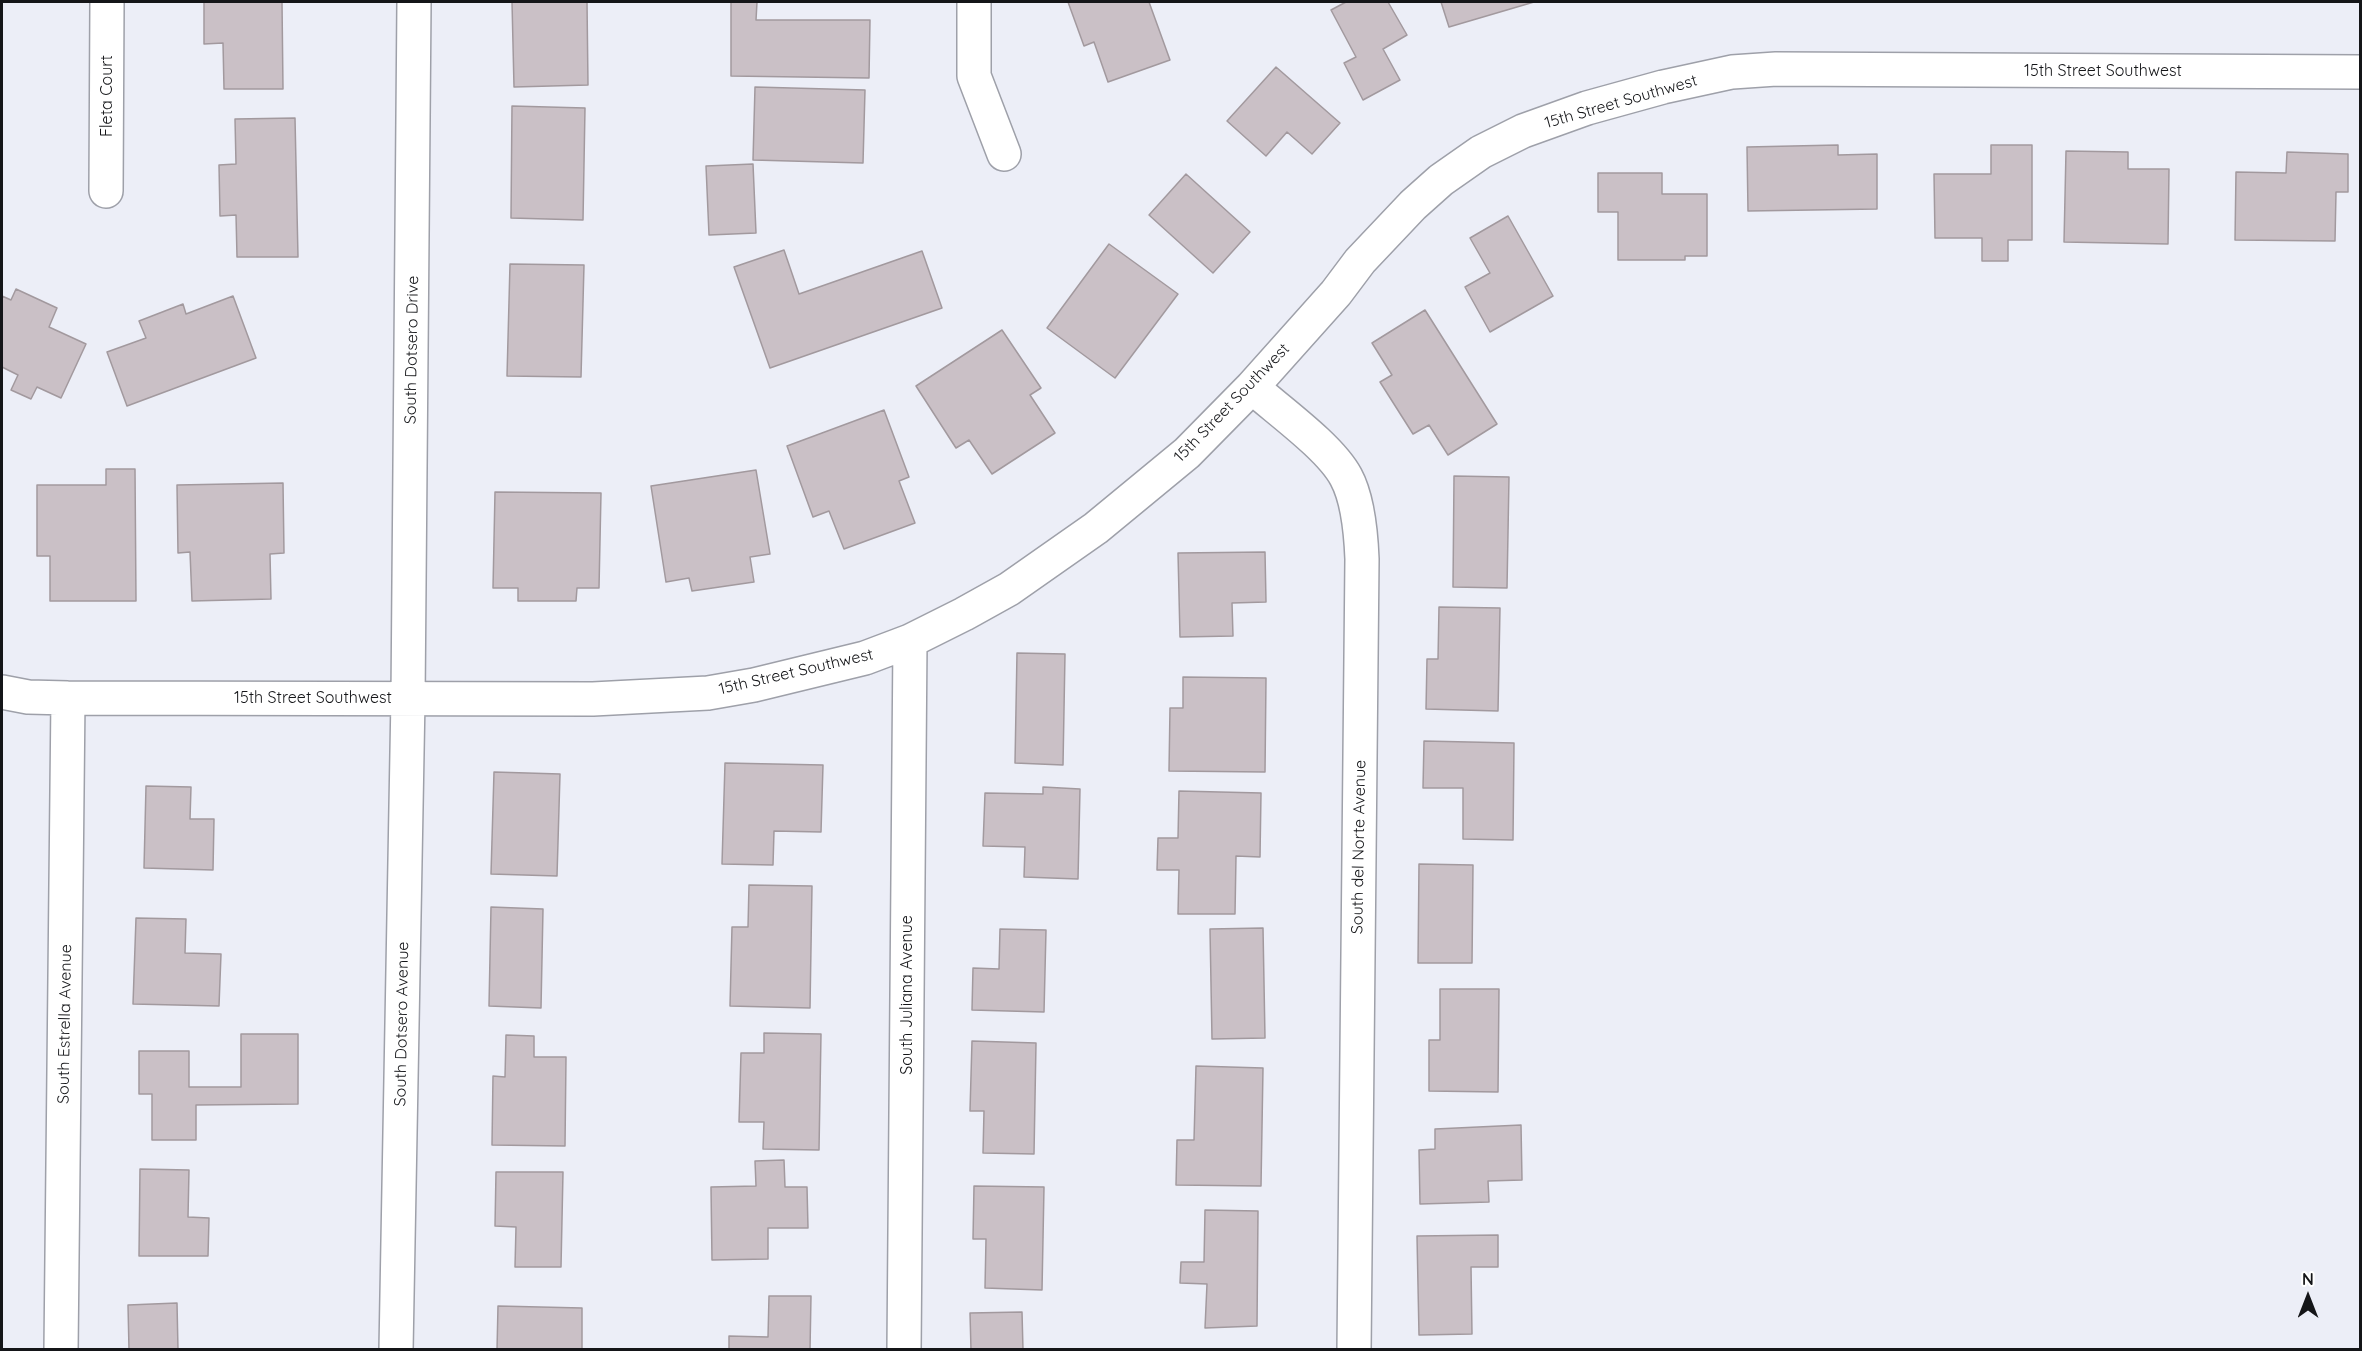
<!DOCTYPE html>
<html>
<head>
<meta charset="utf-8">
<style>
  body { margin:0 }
  #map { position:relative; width:2362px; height:1351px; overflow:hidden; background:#eceef7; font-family:Quicksand,sans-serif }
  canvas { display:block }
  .frame { position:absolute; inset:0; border:3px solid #141518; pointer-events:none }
  .north { position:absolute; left:2278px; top:1267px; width:60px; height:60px; -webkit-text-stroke:4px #fff; paint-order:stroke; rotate:0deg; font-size:16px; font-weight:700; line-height:24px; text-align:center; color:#141518 }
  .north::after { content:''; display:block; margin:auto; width:21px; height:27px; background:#141518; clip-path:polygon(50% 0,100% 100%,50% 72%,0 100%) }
</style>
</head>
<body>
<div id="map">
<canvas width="2362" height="1351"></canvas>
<div class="frame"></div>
<div class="north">N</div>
</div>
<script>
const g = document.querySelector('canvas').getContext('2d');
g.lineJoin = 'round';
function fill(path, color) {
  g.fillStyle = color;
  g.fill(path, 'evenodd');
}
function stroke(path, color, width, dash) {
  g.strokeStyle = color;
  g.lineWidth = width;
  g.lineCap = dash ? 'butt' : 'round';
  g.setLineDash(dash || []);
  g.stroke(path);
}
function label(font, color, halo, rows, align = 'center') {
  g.font = font + ' Quicksand,sans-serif';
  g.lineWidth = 6;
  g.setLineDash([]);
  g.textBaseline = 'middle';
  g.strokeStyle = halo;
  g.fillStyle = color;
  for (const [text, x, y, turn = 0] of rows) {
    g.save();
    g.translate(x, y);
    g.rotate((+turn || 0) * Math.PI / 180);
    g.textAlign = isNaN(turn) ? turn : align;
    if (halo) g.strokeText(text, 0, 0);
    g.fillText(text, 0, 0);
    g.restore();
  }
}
const building = new Path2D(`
  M204,2H282L283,89H224L223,43L204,44Z
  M512,2H587L588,85L514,87Z
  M731,2H757L756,20H870L869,78L731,76Z
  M1068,2H1149L1170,60L1108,82L1094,42L1084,46Z
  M1346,2H1388L1407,35L1383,49L1400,80L1363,100L1344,63L1356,57L1331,10Z
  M1441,2H1534L1449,27Z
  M1276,67L1340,123L1312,154L1287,132L1266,156L1227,121Z
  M755,87L865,90L863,163L753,160Z
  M512,106L585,108L583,220L511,218Z
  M295,118L298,257H237L236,215L220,216L219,165L236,164L235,119Z
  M1838,145V155L1877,154V209L1748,211L1747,147Z
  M1991,145H2032V240H2008V261H1982V238H1935L1934,174H1991Z
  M2066,151L2128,152V169H2169L2168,244L2064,242Z
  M2287,152L2348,154V192H2336L2335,241L2235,240L2236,172L2286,173Z
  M753,164L756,233L709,235L706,166Z
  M1598,173H1662V194H1707V256H1685V260H1618V212H1598Z
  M1186,174L1250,232L1213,273L1149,215Z
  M1508,216L1553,296L1490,332L1465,287L1490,273L1470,238Z
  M1109,244L1178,294L1115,378L1047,328Z
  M784,250L799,294L922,251L942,308L770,368L734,267Z
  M510,264L584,265L581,377L507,376Z
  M16,289L57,308L49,327L86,344L61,398L37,387L31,399L11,390L18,375L2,367V296L11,300Z
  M233,296L256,358L127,406L107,352L146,338L139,321L183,304L186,314Z
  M1425,310L1497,424L1448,455L1429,425L1413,434L1380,382L1392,375L1372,343Z
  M1002,330L1041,388L1030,395L1055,433L992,474L969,440L956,448L916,386Z
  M884,410L909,477L899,481L915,523L844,549L829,511L813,517L787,446Z
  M106,469H135L136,601H50V556H37V485H106Z
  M756,470L770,554L750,557L754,582L692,591L689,578L666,582L651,486Z
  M1454,476L1509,477L1507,588L1453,587Z
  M283,483L284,553L270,554L271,599L192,601L190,552L178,553L177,485Z
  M495,492L601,493L599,588H577L576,601H518V588H493Z
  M1265,552L1266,602L1232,603L1233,636L1180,637L1178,553Z
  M1439,607L1500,608L1498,711L1426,709L1427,659H1438Z
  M1017,653L1065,654L1063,765L1015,763Z
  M1183,677L1266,678L1265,772L1169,771L1170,708H1183Z
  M1424,741L1514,743L1513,840L1463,839V788H1423Z
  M725,763L823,765L821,832L774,831L773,865L722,864Z
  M494,772L560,774L557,876L491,874Z
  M146,786L191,787L190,819H214L213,870L144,868Z
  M1043,787L1080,789L1078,879L1024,877L1025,847L983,846L985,793L1043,794Z
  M1179,791L1261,793L1260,857L1236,856L1235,914H1178L1179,870H1157L1158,838H1178Z
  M1419,864L1473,865L1472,963H1418Z
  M749,885L812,886L810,1008L730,1006L732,927H748Z
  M491,907L543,909L541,1008L489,1006Z
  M136,918L186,919L185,953L221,954L219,1006L133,1004Z
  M1263,928L1265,1038L1212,1039L1210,929Z
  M1000,929L1046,930L1044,1012L972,1010L973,968L999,969Z
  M1440,989H1499L1498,1092L1429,1091V1040H1440Z
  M764,1033L821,1034L819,1150L763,1149L764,1122H739L741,1053H764Z
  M241,1034H298V1104L196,1105V1140H152V1094H139V1051H189V1087H241Z
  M506,1035L534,1036V1057H566L565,1146L492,1145L493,1076L505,1077Z
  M972,1041L1036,1043L1034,1154L983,1153L984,1111H970Z
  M1196,1066L1263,1068L1261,1186L1176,1185L1177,1140H1194Z
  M1521,1125L1522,1180L1488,1181L1489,1202L1420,1204L1419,1150L1435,1149V1129Z
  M784,1160L785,1187H807L808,1228H768V1259L712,1260L711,1187L756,1186L755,1161Z
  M140,1169L189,1170L188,1217L209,1218L208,1256H139Z
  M496,1172H563L561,1267H515L516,1227L495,1226Z
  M974,1186L1044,1187L1042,1290L985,1288L986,1239H973Z
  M1205,1210L1258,1211L1257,1326L1205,1328L1207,1284L1180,1283L1181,1262H1204Z
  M1498,1235V1267H1471L1472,1334L1419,1335L1417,1236Z
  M769,1296H811L810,1350H729V1336L768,1337Z
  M177,1303L178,1350H129L128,1305Z
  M498,1306L582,1308V1350H497Z
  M1022,1312L1023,1350H971L970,1313Z`);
const minor = new Path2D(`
  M974,2V76L1004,154
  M106,191L107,2
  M1252,387C1279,411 1330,447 1346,477C1358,499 1361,534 1362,559L1354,1350
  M2,692L28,697L68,698L593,699L708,693L754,685L865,658L910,641L964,614L1009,589L1096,528L1187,453L1252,387L1336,293L1360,261L1413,205L1441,180L1481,152L1523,131L1587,108L1663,87L1732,72L1776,69L2360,72
  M61,1350L68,698
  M396,1350L408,698L414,2
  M904,1350L910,641`);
const streetNames = [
  ["15th Street Southwest",2103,71],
  ["Fleta Court",107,96,-90],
  ["15th Street Southwest",1621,102,-16],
  ["South Dotsero Drive",412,350,-89],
  ["15th Street Southwest",1232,403,-46],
  ["15th Street Southwest",796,672,-13],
  ["15th Street Southwest",313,698],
  ["South del Norte Avenue",1359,847,-89],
  ["South Juliana Avenue",907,995,-90],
  ["South Estrella Avenue",65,1024,-89],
  ["South Dotsero Avenue",402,1024,-89]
];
fill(building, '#cac0c6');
stroke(building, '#a2999e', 1.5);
stroke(minor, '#9ea0a9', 36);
stroke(minor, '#fff', 33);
label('16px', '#141518', '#fff', streetNames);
</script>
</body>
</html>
